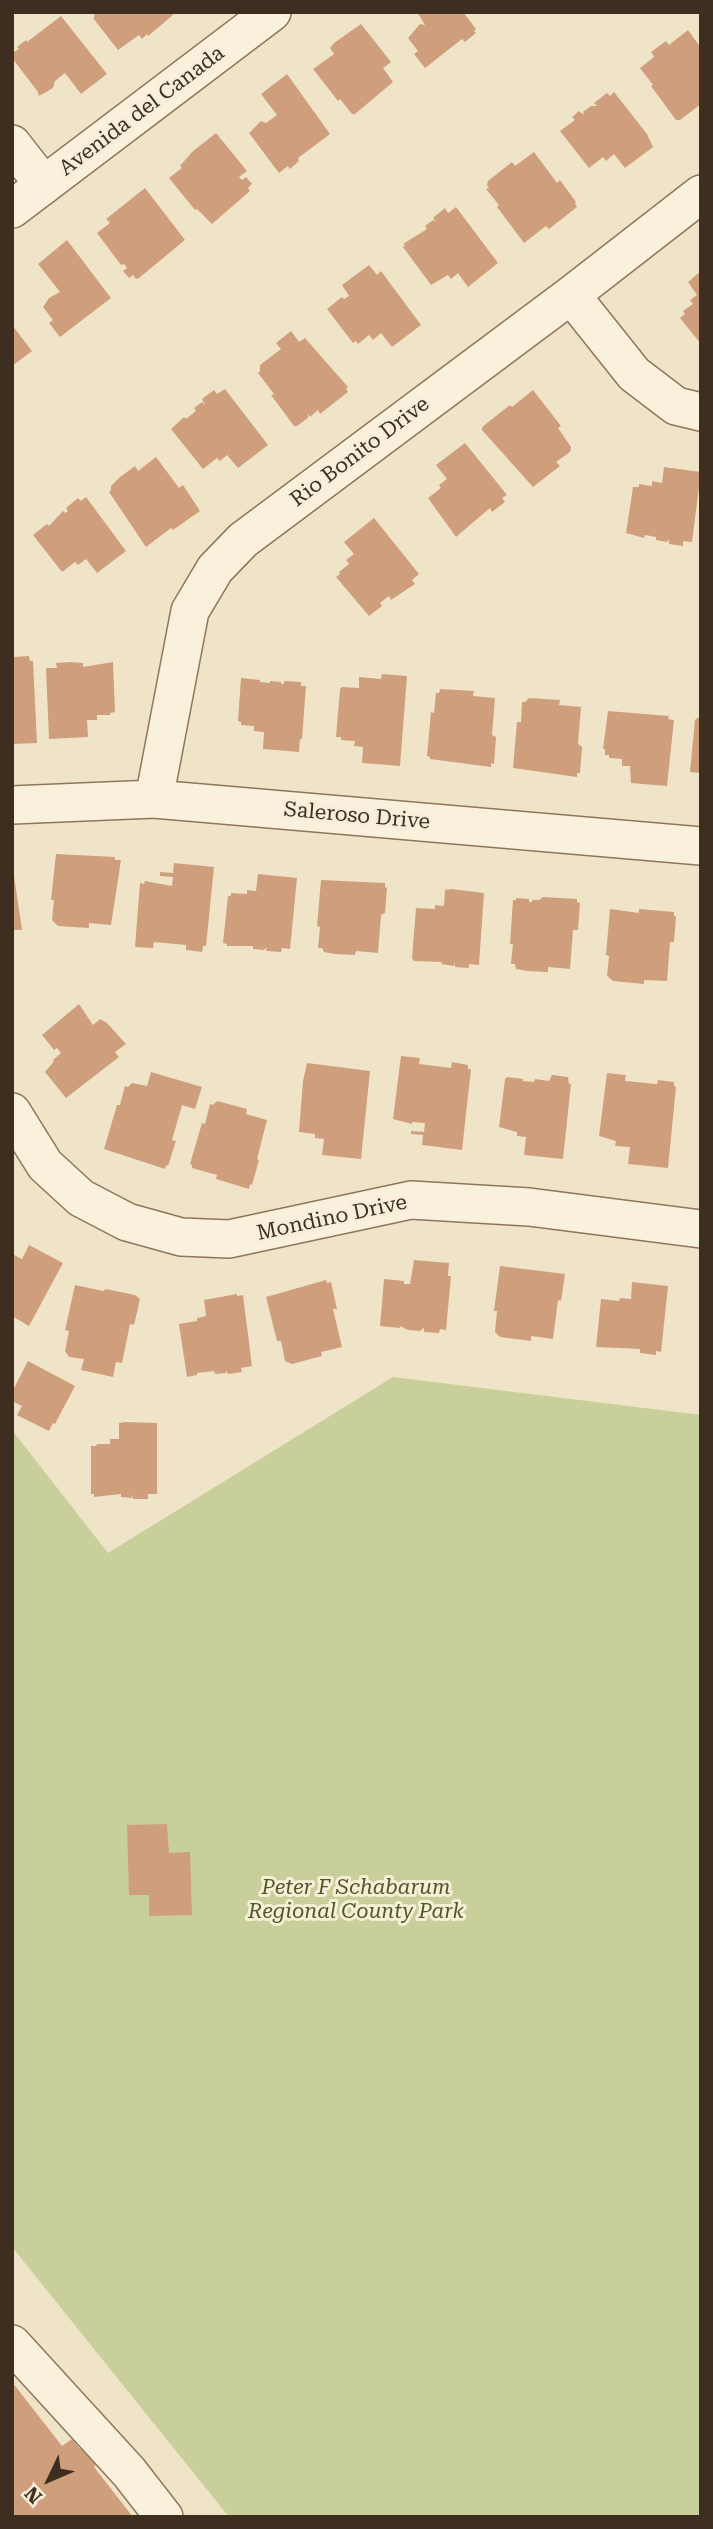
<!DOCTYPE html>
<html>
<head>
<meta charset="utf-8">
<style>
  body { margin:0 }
  #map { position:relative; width:713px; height:2529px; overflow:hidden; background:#f0e4c8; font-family:"Roboto Serif",serif }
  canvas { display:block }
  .frame { position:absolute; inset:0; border:14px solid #3d2e20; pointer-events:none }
  .north { position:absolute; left:14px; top:2445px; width:70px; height:70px; -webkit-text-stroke:5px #f7eed8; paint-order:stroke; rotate:226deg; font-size:19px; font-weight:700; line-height:28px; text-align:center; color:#3d2e20 }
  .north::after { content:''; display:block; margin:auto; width:24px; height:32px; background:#3d2e20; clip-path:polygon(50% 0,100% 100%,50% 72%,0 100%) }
</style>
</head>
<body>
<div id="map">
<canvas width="713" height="2529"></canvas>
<div class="frame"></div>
<div class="north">N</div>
</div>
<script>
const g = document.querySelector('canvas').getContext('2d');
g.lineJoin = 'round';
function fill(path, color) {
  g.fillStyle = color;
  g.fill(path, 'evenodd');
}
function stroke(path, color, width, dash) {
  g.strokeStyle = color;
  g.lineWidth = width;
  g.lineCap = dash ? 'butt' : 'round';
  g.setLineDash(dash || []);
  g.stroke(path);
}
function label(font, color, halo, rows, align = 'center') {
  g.font = font + ' "Roboto Serif",serif';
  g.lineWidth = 6;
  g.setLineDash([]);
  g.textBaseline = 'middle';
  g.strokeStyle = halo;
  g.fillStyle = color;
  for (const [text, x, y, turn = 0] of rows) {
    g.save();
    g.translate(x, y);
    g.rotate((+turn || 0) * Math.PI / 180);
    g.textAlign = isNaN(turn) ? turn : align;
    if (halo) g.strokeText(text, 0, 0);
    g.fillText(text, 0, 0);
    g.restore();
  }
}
const green = new Path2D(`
  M393,1377L701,1415V2517H229L12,2247V1430L108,1553Z`);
const building = new Path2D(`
  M92,12H171L173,15L148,36L147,34L142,39L139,35L118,50L93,18L95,16Z
  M417,12H463L476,29L474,31L476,33L465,42L462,39L425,68L414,54L418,51L408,38L420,24L425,25Z
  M61,16L107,74L81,94L65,73L55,81L53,88L39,96L38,92L12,58V53L19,49L17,47L26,40L27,42Z
  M361,24L391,62L383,68L393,82L355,114H352L340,99L338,101L313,69L334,54L330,48L334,43Z
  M688,30L701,48V104L680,120H676L651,86L653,85L640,68L654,57L651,52L666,41L669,45Z
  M287,74L330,134L298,158L299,161L290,169L288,166L279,173L249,133L261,121L266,123L277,115L261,94Z
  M614,92L647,134L653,147L625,168L614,154L606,161L603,157L589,168L560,131L575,120L572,117L579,111L584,115L583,112L591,106H597L594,103L607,93L610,96Z
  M216,133L247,171L239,177L242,180L246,177L252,184L248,188L250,191L212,224L197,209L195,210L169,178L182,168L180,166L192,152Z
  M534,152L557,183L560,180L576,202L575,204L577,207L549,229L546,226L524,243L497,207L499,205L486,189L489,188L487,185L488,181L512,162L515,166Z
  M145,188L185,240L139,278L136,279L133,275L129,278L123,271L127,268L124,264L121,265L97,233L110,223L106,219Z
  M456,207L498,263L468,287L458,273L451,279L448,275L431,285L403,247L405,245L403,244L427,229L425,226L433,220L436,222L433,218L445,208L448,213Z
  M67,240L111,298L60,337L49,323L53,320L43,307L49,298L60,292L38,264Z
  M369,265L377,275L381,271L421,325L392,347L381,333L373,340L369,335L358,344L356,341L353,343L327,309L342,297L344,299L349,296L342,285Z
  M701,271V344L680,318L685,314L683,311L693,304L690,300L697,295L688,282Z
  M12,325L32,351L12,366Z
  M291,331L299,342L305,338L348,387L346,389L348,392L320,414L318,410L310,417L308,414V418L297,426H294L271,395L274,394L258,373L260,371V365L281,349L276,343Z
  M225,389L268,445L238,468L227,455L220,461L217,458L203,469L171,429L184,417L186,419L196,411L194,408L202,402L205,405L202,399L214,390L217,394Z
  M533,390L561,426L558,428L571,447L570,452L556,462L560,466L533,487L482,430V427L510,405L512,407Z
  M465,443L507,495L502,498L505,502L492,512L490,508L456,537L428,498L441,488L439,485L447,479L436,465Z
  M156,457L179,488L183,485L200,511L173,530L171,528L146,547L109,492L111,490V486L120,477L135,466L138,471Z
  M664,467L701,472L692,542L683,541V546L669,544V539L667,542L656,540V537L645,535L644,538L626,533L633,487H639V484L652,486V481L662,483Z
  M86,497L126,551L97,573L86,559L78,565L75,562L62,572L33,535L47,524L49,526L63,511L65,513L68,511L66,508L78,498L81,501Z
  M374,518L419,574L412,580L415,584L391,600L389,596L380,603L382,606L369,616L336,577L340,574L339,572L349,564L346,560L354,554L344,542Z
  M29,656L30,661H33L37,743L12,744L13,657Z
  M71,662L83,663V667L113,662L115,712L110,713V715H97V720H87L88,737L49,739L46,668H57L56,663Z
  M382,674L407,676L400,766L362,763L363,747L354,746L355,741L341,740V737H336L340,689L342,687L359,688V677L381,679Z
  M241,678L260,680V682L270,683V681L281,682V684H284V681L301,682V686H306L302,739H300L299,752L263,749L264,732L254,731V726L241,725V722L238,721Z
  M440,689L474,691L473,696L495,698L492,735L496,737L494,764L491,763V767L430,759V757L427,756L431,712L434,713L436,693H439Z
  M529,698L560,700L559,705L581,707L578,744L582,747L580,773H577V777L513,768L517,722H521L522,702H525Z
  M608,711L669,716L668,719L674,720L667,786L631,783L630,766H622V759L609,758V755H605V749H603Z
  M697,718H701V773L690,772L695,720Z
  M56,854L115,857V860H121L111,925L89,923V928L58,926L52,920L54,900H51Z
  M12,862L22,930H12Z
  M174,863L214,867L206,946H203L202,952L186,950V945L154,942L153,948L135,947L140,883L144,884L145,881L172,886L173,877L160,876V872L173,873Z
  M258,874L297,878L290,949L282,948L281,952L266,951L267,947L264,950L253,949V946H227V944L223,943L228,896H231V893L247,894V890L256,891Z
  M321,880L385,883V887L387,888L385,913L381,915L378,953L356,951L355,955L335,954L324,952L322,948H318L320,927L317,926Z
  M451,889L484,893L479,965L469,964V968L455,967V963L454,966L441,964L442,962L414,961L412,958L416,908L435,909V905L444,906L445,890Z
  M543,897L577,899V902L580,903L578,930H573L570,969L548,967V972L527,971L516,969L515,964H511L513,944H510L513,900H516V898L529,899V902H532V900H539Z
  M610,909L639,913V909L674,912V916H676L674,942H670L667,981L644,980V984L613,981L607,976L609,956L606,955Z
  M79,1004L93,1025L100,1019L107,1023L126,1044L115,1052L119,1057L66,1098L45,1072L54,1061L53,1060L61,1053L57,1048L54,1050L42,1035Z
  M401,1056L420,1058L419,1064L451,1068L452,1062L468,1065V1069H471L462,1150L422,1145L423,1135L411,1134V1131L424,1132L425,1123L412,1122V1124L393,1119Z
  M307,1063L370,1071L361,1159L322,1155L324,1139L315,1138V1134L299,1132L303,1081Z
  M151,1072L202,1087L195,1109L182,1105L172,1140L176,1141L168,1166L166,1165L165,1169L104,1149L117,1105H120L125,1086L128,1087L132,1083L147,1086Z
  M607,1073L626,1075L625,1081L657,1084L658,1080L674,1082V1086L676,1087L668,1168L628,1164L630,1147L615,1146L616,1141L599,1136Z
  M552,1075L568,1077L569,1084H571L563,1159L524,1155L526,1137L517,1136V1132L499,1127L505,1079L507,1077L523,1079V1081L534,1082L535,1079L549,1081Z
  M217,1101L247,1109L246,1114L267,1120L257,1159L259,1160L252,1185L250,1184L249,1189L216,1179L217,1175L192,1168V1165L190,1164L202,1123L205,1124L210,1104L213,1105Z
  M29,1245L63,1263L29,1326L12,1316V1254L22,1259Z
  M414,1260L449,1263L448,1276H451L446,1330L440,1329L439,1333L424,1332V1328L420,1331L408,1330L400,1326V1328L380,1326L384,1279L404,1281V1284H410Z
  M500,1266L565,1274L561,1301L558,1300L553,1339L531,1336V1341L500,1337L495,1332L497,1311H494Z
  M326,1280L327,1283L331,1282L337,1309H333L342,1347L321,1352L322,1356L292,1364L285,1361L281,1341H277L266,1297Z
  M632,1282L668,1286L661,1352L656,1351V1355L640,1353V1349L596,1347L601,1299L619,1301L620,1298L631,1299Z
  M75,1285L103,1291L106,1289L135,1295L140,1299L134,1325L130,1324L122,1363L116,1362L113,1377L81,1370L84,1359L69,1357L65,1351L69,1331L65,1330Z
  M237,1294V1296L243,1295L252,1366L241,1368L242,1372L228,1374L226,1370V1373L215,1374L214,1371L197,1373V1375L187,1377L179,1324L197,1321V1318L206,1316L204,1300Z
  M28,1361L75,1386L55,1424L53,1423L49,1431L17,1415L22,1406L12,1401V1392Z
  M125,1422L157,1423V1494H148V1499H133V1494L132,1498L121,1497V1494L94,1497V1494H91V1446H96L97,1444H110V1439H119V1423Z
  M167,1824L169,1853L190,1852L192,1915L149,1916V1895H129L127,1825Z
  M12,2382L62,2446L72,2439L80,2449L83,2447L96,2464L94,2467L133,2517H12Z`);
const minor = new Path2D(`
  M12,144L44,185
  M12,209L272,12
  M571,295L634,374L676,406L701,412
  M154,799L190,611L215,569L243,540L571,295L701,194
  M12,805L154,799L701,846
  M12,1112L45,1165L81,1198L127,1222L181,1237L229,1239L411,1200L529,1207L701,1229
  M12,2344L129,2472L164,2517`);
const streetNames = [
  ["Avenida del Canada",142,111,-37],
  ["Rio Bonito Drive",360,452,-37],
  ["Saleroso Drive",357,816,5],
  ["Mondino Drive",332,1218,-12]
];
const parkNames = [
  ["Peter F Schabarum",356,1888],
  ["Regional County Park",356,1912]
];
fill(green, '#c9cf9b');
fill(building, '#cf9f7d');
stroke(minor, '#8d765c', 40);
stroke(minor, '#faf1dc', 37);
label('21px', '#3d2e20', '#f7eed8', streetNames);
label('italic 21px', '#4d5a26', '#f7eed8', parkNames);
</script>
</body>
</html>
